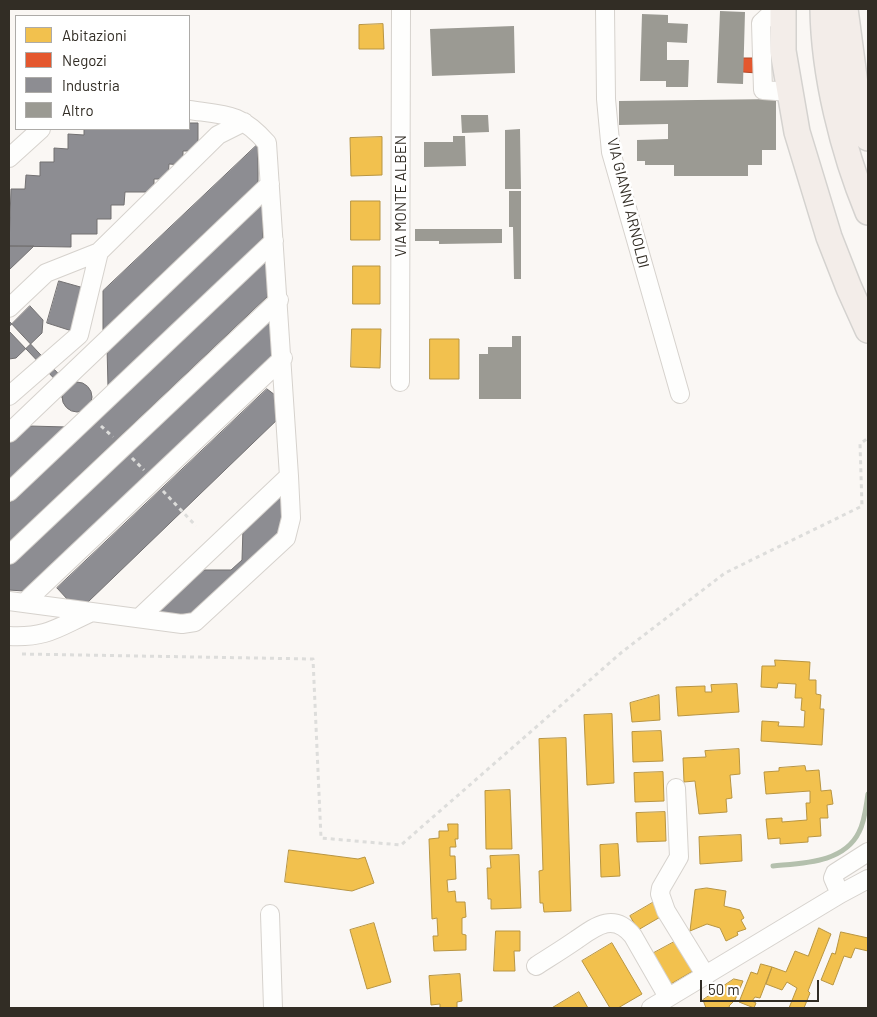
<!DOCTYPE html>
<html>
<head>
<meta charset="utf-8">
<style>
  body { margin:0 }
  #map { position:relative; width:877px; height:1017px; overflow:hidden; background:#faf7f4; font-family:Barlow,sans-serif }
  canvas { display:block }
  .frame { position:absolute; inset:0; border:10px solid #322d25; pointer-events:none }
  .legend { position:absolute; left:15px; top:15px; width:175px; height:115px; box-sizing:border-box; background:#fff; border:1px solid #adaba8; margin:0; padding:6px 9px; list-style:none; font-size:15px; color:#322d25 }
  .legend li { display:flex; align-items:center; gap:10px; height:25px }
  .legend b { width:25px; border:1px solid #adaba8 }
  .scale { position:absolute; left:700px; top:980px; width:119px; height:22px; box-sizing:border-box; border:2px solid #322d25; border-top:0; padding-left:6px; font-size:15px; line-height:18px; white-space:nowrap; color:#322d25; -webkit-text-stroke:4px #fff; paint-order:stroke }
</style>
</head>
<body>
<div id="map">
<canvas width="877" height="1017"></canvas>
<div class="frame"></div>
<ul class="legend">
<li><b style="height:14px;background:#f2c14e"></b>Abitazioni</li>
<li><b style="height:14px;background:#e4572e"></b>Negozi</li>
<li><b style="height:14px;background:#8d8d92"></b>Industria</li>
<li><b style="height:14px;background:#9b9a93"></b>Altro</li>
</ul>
<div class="scale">50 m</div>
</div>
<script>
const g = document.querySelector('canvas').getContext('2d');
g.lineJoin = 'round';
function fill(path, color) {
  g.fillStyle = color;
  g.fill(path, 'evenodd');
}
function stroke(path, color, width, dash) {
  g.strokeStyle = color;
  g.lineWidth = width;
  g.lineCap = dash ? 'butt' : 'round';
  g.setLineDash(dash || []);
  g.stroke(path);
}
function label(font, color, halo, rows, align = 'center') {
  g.font = font + ' Barlow,sans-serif';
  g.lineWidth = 5;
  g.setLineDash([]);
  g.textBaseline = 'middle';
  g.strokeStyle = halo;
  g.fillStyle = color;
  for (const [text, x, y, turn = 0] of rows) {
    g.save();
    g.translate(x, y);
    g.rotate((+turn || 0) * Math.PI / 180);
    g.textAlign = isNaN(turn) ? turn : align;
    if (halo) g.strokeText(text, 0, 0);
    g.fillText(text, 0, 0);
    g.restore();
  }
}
const homes = new Path2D(`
  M383,24L384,49H359V25Z
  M382,137V175L351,176L350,138Z
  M351,201H380V240H351Z
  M353,266H380V304H353Z
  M352,329H381L380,368L351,367Z
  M430,339H459V379H430Z
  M775,660L810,662L809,680H816V694L821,695L820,709H824L822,745L761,741L762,721L779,722L778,726L804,727L805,711L801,710L802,698H795L796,684L778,683L777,688L761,687L762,666H775Z
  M737,684L739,712L678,716L676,687L705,686V692H712L711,685Z
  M659,695L660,720L632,722L630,703Z
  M612,714L614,783L587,785L584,715Z
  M661,731L663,761L633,762L632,732Z
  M566,738L571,911L544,912L543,903H540L539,871L543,870L539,739Z
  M739,749L740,774L730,775L732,798L726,799L727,812L699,814L695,781L684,782L683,758L706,757L705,751Z
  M805,766L806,771L819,770L821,791L831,790L833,804L827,805L828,818H820L821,836L808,837V842L780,844V838L768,839L766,819L782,818V822L807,820L806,803H810V791L766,794L764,772L779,771V768Z
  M663,772L664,801L635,802L634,773Z
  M510,790L512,849H486L485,791Z
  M665,812L666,841L637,842L636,813Z
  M448,824H458V839H455L456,847H450V856H455L456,879L447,880L448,892L455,891L456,902H465L466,917L462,918V934L466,935V950L434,951L433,936H438L437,918L432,919L429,839L439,838V831H448Z
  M741,835L742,861L700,864L699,837Z
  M618,844L620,876L601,877L600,845Z
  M289,850L358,859L365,857L374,883L352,891L285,882Z
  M519,855L521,908L491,909V899H488L487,868H491L490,856Z
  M707,888L726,891L724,906L740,910L744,918L741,920L746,929L737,932L738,935L726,941L720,928L707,924L690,931L695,890Z
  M654,902L662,916L638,930L630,916Z
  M374,923L391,982L367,989L350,930Z
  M819,928L831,934L808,991L810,993L804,1008H789L797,988L787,982L782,990L766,984L772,967L786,972L795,951L808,956Z
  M496,931H520V951H514L515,971H494Z
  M841,932L868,938V951L855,948L851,958L844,956L833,985L821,980L832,953L835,954Z
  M676,941L693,971L669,985L652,954Z
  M612,943L642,994L618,1008H610L582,961Z
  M761,964L772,967L760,998L755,997L752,1001L756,1003L754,1008L739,1002L751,972L757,974Z
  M460,974L462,1001L457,1002V1008H440V1004L431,1005L429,976Z
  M734,979L743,981L735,1000L729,1006L730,1008H706L703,1000Z
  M579,992L588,1008H552Z`);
const shops = new Path2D(`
  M743,58H771V74L743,72Z`);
const industry = new Path2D(`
  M189,123H198V151H183V165L169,164L168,179H154V192H125L124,205H111V219H97V234H71V247L9,246L11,189H25L26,175L40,176V162H54V148L68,149V134L84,135V129H189Z
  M258,144V182L103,330V291Z
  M263,200V238L108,387L107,346Z
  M9,246H34L9,270Z
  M267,260L268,296L9,542V504Z
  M59,281L84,288L72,331L47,323Z
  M30,306L43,320L42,333L16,358L9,359V327Z
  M274,316L272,356L24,591L9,590V566Z
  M9,321L68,384L64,389L9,331Z
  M62 397a15 15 0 1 1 30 0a15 15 0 1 1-30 0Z
  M267,389L279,398L280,417L88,602L68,600L57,588Z
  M29,426L67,427L9,482V444Z
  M287,487L285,528L196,615L154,613L200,570H231L242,560L243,528Z`);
const stream = new Path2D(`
  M773,866C803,863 844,863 859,832C865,821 866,806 868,794`);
const building = new Path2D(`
  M720,11L745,12L743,84L717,83Z
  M642,14L668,15V23L688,24L687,43L667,42V60H689L688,87H666V81H640Z
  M514,26L515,73L432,76L430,29Z
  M776,99V150H762V165H748V176H674V165H645V161H637V140L668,139V124L619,125V101Z
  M461,115H488L489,132L462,133Z
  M520,129L521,189H505V130Z
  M453,136H465L466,166L424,167V142H453Z
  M509,191H521V279H514L513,227H509Z
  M415,229H502V243L439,244V241H415Z
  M512,336H521V399H479V354H488V347H512Z`);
const path = new Path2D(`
  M101,426L113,437
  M132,458L144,470
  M163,491L196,526
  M22,654L313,659L321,838L401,845L622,652L725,573L862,506L860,444L868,438`);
const minor = new Path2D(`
  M605,9L606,99L611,152L680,394
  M776,9L761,23L763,90L790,92
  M9,158L41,129
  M9,308L46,273L99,252
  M400,382L401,9
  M9,396L79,335L99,252L218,135L244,122
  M9,433L270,184
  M9,492L274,241
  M9,555L279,300
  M9,601L182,624L195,622L286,538L291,518L289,476L267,143C241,113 226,115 189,110
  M24,603L283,358
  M139,618L289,476
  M9,636C48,638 58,627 92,612
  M676,788L679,857L661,888L660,894L666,911L706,976
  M840,894L833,878L835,873L868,852
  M270,914L273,1008
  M536,966C550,957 563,949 576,940C596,926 614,912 633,936L668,997
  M651,1008L840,894L868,879`);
const highway = new Path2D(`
  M783,9V51L797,132L829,237L849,288L868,330
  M823,9C824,75 843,152 868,212
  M845,9L856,92L868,138`);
const streetNames = [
  ["VIA MONTE ALBEN",401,196,-90],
  ["VIA GIANNI ARNOLDI",628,203,76]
];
fill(homes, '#f2c14e');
stroke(homes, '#b89542', 1);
fill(shops, '#e4572e');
stroke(shops, '#af4a2b', 1);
fill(industry, '#8d8d92');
stroke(industry, '#727071', 1);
stroke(stream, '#b4c0ad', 5);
fill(building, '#9b9a93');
stroke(minor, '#d6d2cd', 20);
stroke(highway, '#d4d2cf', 28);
stroke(path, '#dddddb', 3, [4, 4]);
stroke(minor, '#fefefd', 18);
stroke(highway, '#f3ede9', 25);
label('15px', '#322d25', '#fff', streetNames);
</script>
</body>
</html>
